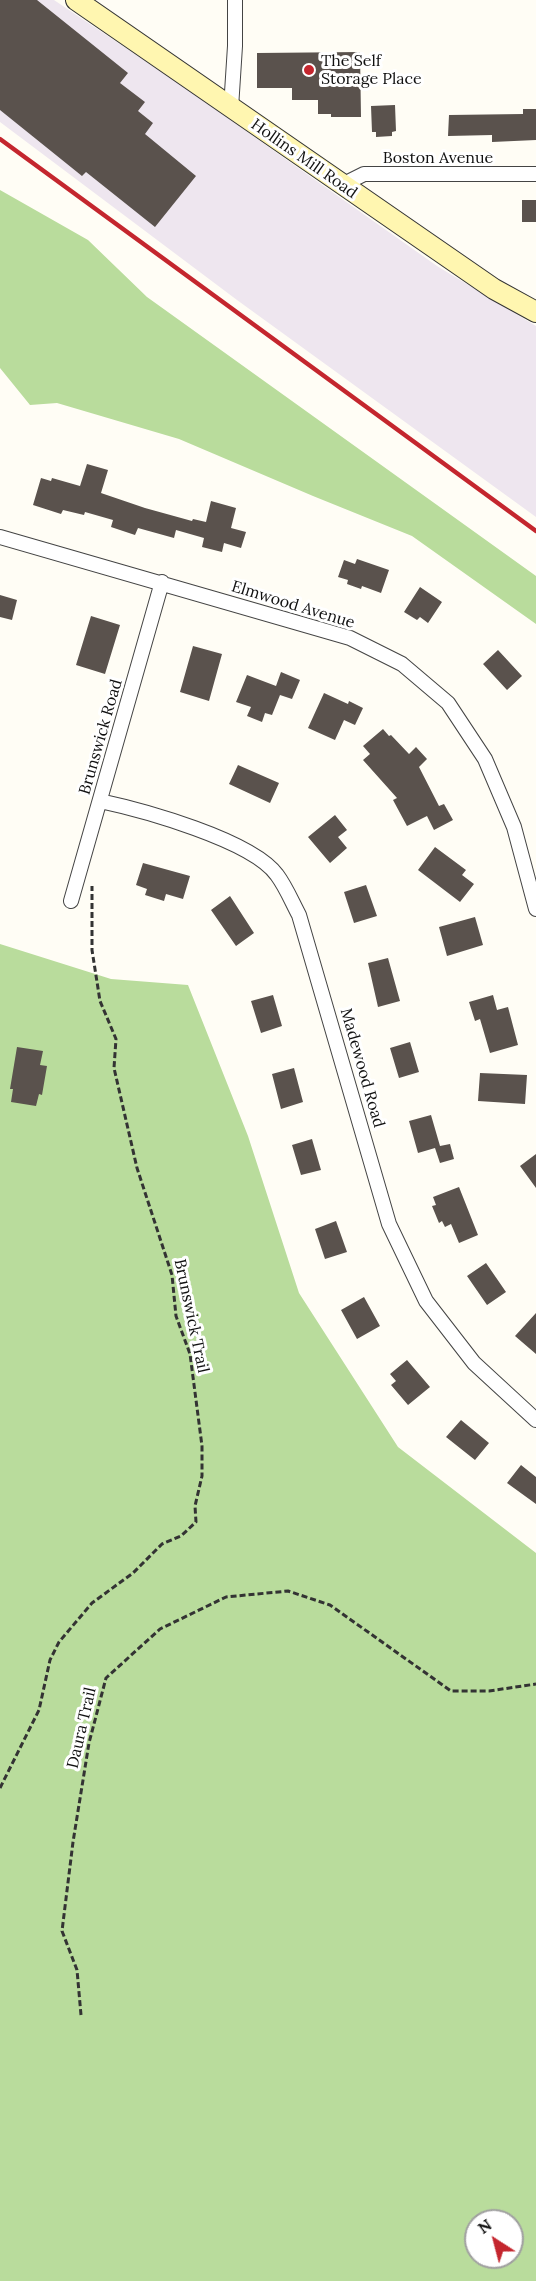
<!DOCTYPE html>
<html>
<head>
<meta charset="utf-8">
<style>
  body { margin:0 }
  #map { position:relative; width:536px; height:2281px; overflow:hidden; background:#fffdf5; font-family:Lora,serif }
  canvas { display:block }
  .north { position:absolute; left:464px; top:2209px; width:60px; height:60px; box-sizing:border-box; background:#fff; border:2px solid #a0a0a0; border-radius:50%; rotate:324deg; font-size:16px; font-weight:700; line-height:24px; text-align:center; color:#111 }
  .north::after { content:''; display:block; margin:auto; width:21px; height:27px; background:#c4262e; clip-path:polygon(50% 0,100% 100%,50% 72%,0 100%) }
</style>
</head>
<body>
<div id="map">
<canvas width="536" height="2281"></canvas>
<div class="north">N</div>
</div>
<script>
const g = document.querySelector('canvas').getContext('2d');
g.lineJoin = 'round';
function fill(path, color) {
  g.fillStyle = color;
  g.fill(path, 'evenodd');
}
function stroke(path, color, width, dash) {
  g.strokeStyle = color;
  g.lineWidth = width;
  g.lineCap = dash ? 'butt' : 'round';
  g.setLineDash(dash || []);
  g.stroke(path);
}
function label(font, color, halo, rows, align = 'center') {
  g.font = font + ' Lora,serif';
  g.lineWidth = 6;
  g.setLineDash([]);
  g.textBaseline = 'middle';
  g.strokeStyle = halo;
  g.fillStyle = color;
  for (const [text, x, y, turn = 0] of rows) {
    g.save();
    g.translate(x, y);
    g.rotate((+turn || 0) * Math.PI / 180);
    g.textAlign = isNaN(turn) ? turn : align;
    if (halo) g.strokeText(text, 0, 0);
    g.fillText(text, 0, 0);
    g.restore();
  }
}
const industrial = new Path2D(`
  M0,0H54L178,83L437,266L536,326V517L237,300L0,122Z`);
const forest = new Path2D(`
  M0,190L88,240L147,297L536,576V624L412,536L313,496L179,439L57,403L30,405L0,368Z
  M0,944L111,979L188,985L248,1136L299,1293L398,1447L536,1553V2281H0ZM476,2221H512V2257H476Z`);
const building = new Path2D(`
  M0,0H37L128,73L120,83L145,102L138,111L153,123L145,134L196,176L155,227L86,172L82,176L0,110Z
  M360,52L361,117H331V114H318V100H292V88H257V53Z
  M395,105L396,131L392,132V136L376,137V132H372L371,106Z
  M523,109H536V140L492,142V135L448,136L449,115L523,114Z
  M522,200H536V222H522Z
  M87,464L108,470L101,493L145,508L192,521L193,519L206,522L211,501L236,508L231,528L246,532L241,548L224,543L222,552L202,547L204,538L176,530L174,538L138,528L135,535L111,527L113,520L85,512L84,515L63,510L61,514L33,505L41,478L51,481L52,478L80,486Z
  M357,559L389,570L381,593L362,586L361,589L347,584L348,580L338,577L344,560L355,564Z
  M420,587L442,602L428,623L420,617L417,620L404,612Z
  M0,595L17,600L12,620L0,617Z
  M91,616L120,625L105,674L76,665Z
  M193,646L222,654L209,701L180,692Z
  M498,650L522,676L507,690L483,664Z
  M281,672L300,680L292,699L280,695L272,715L265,713L262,722L247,716L251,707L236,702L247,675L276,686Z
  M324,693L348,704L349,701L363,708L355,725L344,720L335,740L308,728Z
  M383,729L389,736L391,735L409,754L416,747L427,759L419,767L439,806L444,804L453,820L434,830L427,816L407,826L393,800L397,798L363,760L370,754L363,746Z
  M238,765L279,783L270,803L229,784Z
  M335,815L347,830L338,837L347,848L330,863L308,837Z
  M435,847L466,870L462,875L474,884L460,902L418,870Z
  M143,863L190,876L183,899L166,894L164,901L145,895L147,889L136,885Z
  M366,885L377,916L354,923L344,892Z
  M230,896L254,933L236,946L211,910Z
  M475,917L483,945L447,956L439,927Z
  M388,958L400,1001L378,1007L368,963Z
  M273,995L282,1026L261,1033L251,1001Z
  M493,995L497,1010L508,1007L518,1045L490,1053L480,1019L475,1021L469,1002Z
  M410,1042L419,1072L399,1078L390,1048Z
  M17,1047L43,1051L40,1065L47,1066L42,1095L39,1094L36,1106L11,1102L13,1089H10Z
  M294,1068L303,1102L281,1109L272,1074Z
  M480,1073L527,1075L525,1104L478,1101Z
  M431,1115L440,1146L450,1144L454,1159L440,1163L435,1148L418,1153L409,1121Z
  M312,1139L321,1170L301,1175L292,1145Z
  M536,1154V1188L520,1166Z
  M459,1187L478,1235L459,1243L451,1224L445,1227L442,1221L439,1223L432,1206L436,1205L433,1197Z
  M336,1221L347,1252L325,1259L315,1229Z
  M486,1263L506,1292L487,1305L467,1276Z
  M364,1297L380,1326L357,1339L341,1310Z
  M536,1313V1354L515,1336Z
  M407,1360L430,1387L408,1405L391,1385L396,1381L390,1374Z
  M461,1420L489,1443L475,1460L446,1437Z
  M521,1465L536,1477V1504L507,1483Z`);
const path = new Path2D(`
  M0,1788L39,1710L50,1660L59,1642L92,1603L133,1573L162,1544L181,1536L196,1522L195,1506L202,1476V1446L190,1354L176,1316L172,1275L137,1168L114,1068L116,1039L100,1001L92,950V886
  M81,2015L77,1970L62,1931L73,1842L89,1743L106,1678L160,1629L226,1597L288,1591L330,1605L451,1691H489L536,1684`);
const street = new Path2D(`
  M231,108L235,46V0
  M342,185L364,174H536
  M0,537L350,638L402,664L448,703L485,759L514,827L536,909
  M100,801C142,810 252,840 277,875C286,887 292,902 299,915L389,1224L426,1301L474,1363L536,1420
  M71,901L162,582`);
const secondary = new Path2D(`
  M76,0L494,289L536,312`);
const rail = new Path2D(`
  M0,139L536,531`);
const markers = [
  [309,70,6,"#c4262e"]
];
const poiNames = [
  ["The Self",321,61],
  ["Storage Place",321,79]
];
const streetNames = [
  ["Boston Avenue",438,158],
  ["Hollins Mill Road",304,159,35],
  ["Elmwood Avenue",293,605,17],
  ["Brunswick Road",101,737,-74],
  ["Madewood Road",362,1068,74],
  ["Brunswick Trail",191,1316,78],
  ["Daura Trail",82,1728,-77]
];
fill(industrial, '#eee6ef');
fill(forest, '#b9dc9c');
fill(building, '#5a524d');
stroke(street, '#444', 16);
stroke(secondary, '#333', 22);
stroke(path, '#333', 3, [6, 3]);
stroke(street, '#fff', 14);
stroke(secondary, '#fff6b0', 20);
stroke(rail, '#c4262e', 4.5);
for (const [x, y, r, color] of markers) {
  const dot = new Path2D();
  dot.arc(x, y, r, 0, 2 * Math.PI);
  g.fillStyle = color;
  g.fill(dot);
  stroke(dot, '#fff', 2);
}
label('16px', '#111', '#fff', poiNames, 'left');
label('16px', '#111', '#fff', streetNames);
</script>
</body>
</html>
